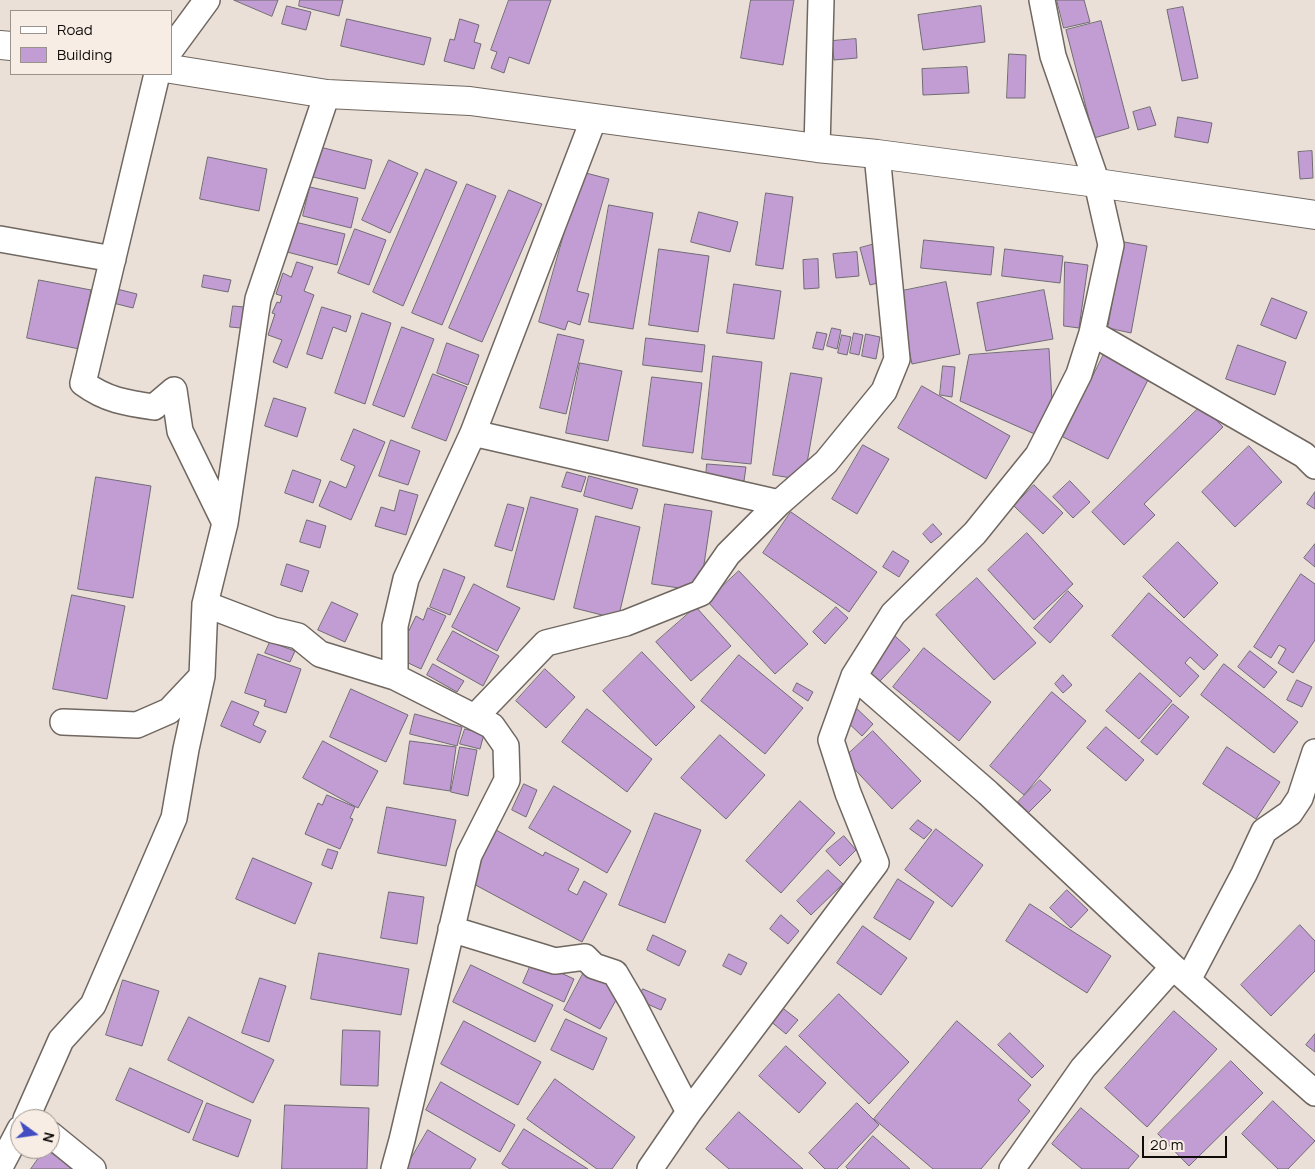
<!DOCTYPE html>
<html>
<head>
<meta charset="utf-8">
<style>
  body { margin:0 }
  #map { position:relative; width:1315px; height:1169px; overflow:hidden; background:#eae0d8; font-family:Manrope,sans-serif }
  canvas { display:block }
  .legend { position:absolute; left:10px; top:10px; width:162px; height:65px; box-sizing:border-box; background:#f8ede5; border:1px solid #9a938d; margin:0; padding:6px 9px; list-style:none; font-size:15px; color:#0e0b08 }
  .legend li { display:flex; align-items:center; gap:10px; height:25px }
  .legend b { width:25px; border:1px solid #9a938d }
  .north { position:absolute; left:10px; top:1109px; width:50px; height:50px; box-sizing:border-box; background:#f8ede5; border:1px solid #9a938d; border-radius:50%; rotate:104deg; font-size:14px; font-weight:700; line-height:20px; text-align:center; color:#0e0b08 }
  .north::after { content:''; display:block; margin:auto; width:18px; height:22px; background:#424dc2; clip-path:polygon(50% 0,100% 100%,50% 72%,0 100%) }
  .scale { position:absolute; left:1142px; top:1136px; width:85px; height:22px; box-sizing:border-box; border:2px solid #0e0b08; border-top:0; padding-left:6px; font-size:15px; line-height:18px; white-space:nowrap; color:#0e0b08; -webkit-text-stroke:4px #f8ede5; paint-order:stroke }
</style>
</head>
<body>
<div id="map">
<canvas width="1315" height="1169"></canvas>
<ul class="legend">
<li><b style="height:6px;background:#fff"></b>Road</li>
<li><b style="height:14px;background:#c19dd3"></b>Building</li>
</ul>
<div class="north">N</div>
<div class="scale">20 m</div>
</div>
<script>
const g = document.querySelector('canvas').getContext('2d');
g.lineJoin = 'round';
function fill(path, color) {
  g.fillStyle = color;
  g.fill(path, 'evenodd');
}
function stroke(path, color, width, dash) {
  g.strokeStyle = color;
  g.lineWidth = width;
  g.lineCap = dash ? 'butt' : 'round';
  g.setLineDash(dash || []);
  g.stroke(path);
}
const building = new Path2D(`
  M234,0H278L272,16Z
  M300,0H343L339,16L299,6Z
  M509,0H551L529,64L509,57L504,73L491,68L497,52L491,50Z
  M751,0H794L783,65L741,58Z
  M1057,0H1084L1090,22L1064,28Z
  M287,6L311,12L306,30L282,24Z
  M981,6L985,42L923,50L918,15Z
  M1183,7L1198,78L1182,81L1167,10Z
  M347,19L431,38L424,65L341,46Z
  M460,19L479,25L474,42L481,44L474,69L444,61L450,39L454,40Z
  M1101,21L1129,128L1094,138L1066,30Z
  M856,39L857,58L834,60L832,41Z
  M1009,54L1026,55L1025,98H1007Z
  M967,67L969,93L923,95L922,69Z
  M1150,107L1156,125L1138,130L1133,112Z
  M1178,117L1212,123L1208,143L1175,137Z
  M320,147L372,160L365,189L313,177Z
  M1312,151L1313,178L1300,179L1298,152Z
  M208,157L267,169L259,211L200,199Z
  M389,160L418,173L390,233L362,220Z
  M426,169L457,182L403,306L373,292Z
  M582,172L609,179L577,291L589,294L580,325L568,321L565,330L539,322Z
  M467,184L496,196L442,325L412,313Z
  M310,187L358,198L351,228L303,216Z
  M509,190L542,204L482,342L449,328Z
  M766,193L793,197L783,269L756,265Z
  M609,205L653,213L633,329L589,322Z
  M699,212L738,222L730,252L691,242Z
  M295,222L345,234L337,265L287,252Z
  M355,229L386,240L369,285L338,273Z
  M924,240L994,247L991,275L921,268Z
  M1124,242L1147,246L1131,333L1108,328Z
  M875,244L885,281L870,285L860,248Z
  M659,249L709,256L698,332L649,325Z
  M1005,249L1063,256L1060,283L1002,276Z
  M857,252L859,276L836,278L833,254Z
  M818,259L819,288L804,289L803,260Z
  M297,262L313,267L304,291L314,295L287,368L273,362L282,340L268,335L275,314L272,313L277,302L280,303L282,296L276,294L283,273L291,277Z
  M1065,262L1088,265L1079,328L1064,326Z
  M204,275L231,280L228,292L202,287Z
  M39,280L91,290L79,349L27,338Z
  M946,282L960,354L912,364L897,292Z
  M734,284L781,291L774,339L727,333Z
  M113,288L137,294L133,308L109,302Z
  M1044,290L1053,339L986,351L977,303Z
  M1272,298L1307,312L1296,339L1261,325Z
  M233,306L244,307L241,328L230,327Z
  M322,307L351,316L346,332L333,327L322,359L307,354Z
  M362,313L391,323L365,404L335,393Z
  M402,327L434,339L404,417L373,405Z
  M832,328L841,330L837,349L827,346Z
  M817,332L827,334L823,350L813,348Z
  M854,333L863,335L859,355L850,353Z
  M558,334L584,340L566,414L540,408Z
  M866,334L880,337L876,359L862,356Z
  M842,335L851,337L847,355L838,353Z
  M646,338L705,345L702,372L643,365Z
  M447,343L479,355L468,385L437,373Z
  M1238,345L1286,362L1275,395L1226,379Z
  M1049,349L1052,401L1037,435L960,401L969,355Z
  M1106,350L1152,372L1108,459L1063,437Z
  M713,356L762,362L751,464L702,459Z
  M580,363L622,371L608,441L566,433Z
  M943,366L955,367L952,397L940,395Z
  M791,373L822,378L804,480L773,475Z
  M433,374L467,387L446,441L412,428Z
  M652,377L702,383L693,453L643,446Z
  M922,386L1010,436L986,479L898,428Z
  M274,398L306,408L297,437L265,426Z
  M1202,405L1223,427L1144,504L1155,515L1124,545L1092,512Z
  M354,429L385,442L351,520L319,506L330,481L346,488L355,466L341,460Z
  M391,440L420,451L408,485L379,476Z
  M863,445L889,459L857,514L832,499Z
  M1249,446L1282,482L1235,527L1202,492Z
  M707,464L746,467L744,481L706,478Z
  M293,470L321,480L313,503L285,493Z
  M567,472L586,477L581,492L562,487Z
  M589,476L638,489L632,509L584,496Z
  M96,477L151,486L133,598L78,589Z
  M1070,481L1090,502L1073,518L1053,497Z
  M1034,485L1063,513L1043,534L1014,506Z
  M400,490L418,495L406,535L375,526L381,507L394,511Z
  M1315,492V509L1307,504Z
  M531,497L578,509L554,600L507,587Z
  M508,504L524,508L512,551L495,546Z
  M665,504L712,511L700,591L652,584Z
  M791,512L877,572L849,612L763,553Z
  M596,516L640,527L618,619L574,608Z
  M307,520L326,526L320,548L300,542Z
  M933,524L942,534L931,543L923,534Z
  M1027,533L1073,584L1034,620L988,570Z
  M1178,542L1218,583L1184,618L1143,577Z
  M1315,544V567L1304,558Z
  M893,551L909,561L899,577L883,567Z
  M287,564L309,571L302,592L281,585Z
  M444,569L465,577L450,615L430,607Z
  M739,571L808,644L775,674L707,601Z
  M1301,574L1315,584V640L1293,673L1278,663L1286,649L1279,645L1271,658L1254,647Z
  M977,578L1036,643L994,680L936,615Z
  M474,584L520,608L497,651L452,627Z
  M1068,591L1083,606L1050,643L1034,628Z
  M1149,593L1218,655L1204,670L1190,657L1185,663L1199,676L1180,697L1112,636Z
  M72,595L125,606L107,699L53,689Z
  M332,602L358,614L345,642L318,630Z
  M696,607L731,646L691,681L656,642Z
  M836,607L848,618L825,644L813,632Z
  M428,608L446,616L421,669L402,660L408,648L402,645L416,616L423,620Z
  M453,631L499,656L483,686L437,660Z
  M895,636L910,650L879,682L864,668Z
  M270,642L295,651L290,662L265,653Z
  M924,648L991,702L959,741L893,687Z
  M1250,651L1277,672L1264,688L1238,667Z
  M642,652L695,707L656,746L603,691Z
  M258,654L301,669L286,713L264,706L266,700L245,693Z
  M739,655L803,708L765,754L701,701Z
  M433,664L464,681L457,692L427,675Z
  M1224,664L1298,722L1274,753L1201,695Z
  M545,669L575,697L546,728L516,701Z
  M1140,673L1172,701L1139,739L1106,711Z
  M1063,675L1072,685L1063,693L1055,684Z
  M1297,680L1312,687L1302,707L1287,700Z
  M797,683L813,692L808,701L793,691Z
  M351,689L408,715L386,762L330,737Z
  M1052,692L1086,721L1024,795L990,766Z
  M232,701L259,712L253,725L266,731L260,743L221,726Z
  M852,704L873,724L862,736L841,716Z
  M1173,704L1189,717L1157,755L1141,742Z
  M587,709L652,759L627,792L562,742Z
  M415,714L462,727L457,746L410,734Z
  M1106,727L1144,760L1126,781L1087,748Z
  M465,729L484,734L480,749L460,744Z
  M873,731L921,781L892,809L844,758Z
  M720,735L765,775L726,819L681,778Z
  M323,741L378,771L358,808L303,778Z
  M410,741L456,747L450,791L404,784Z
  M460,747L477,750L468,796L451,792Z
  M1227,747L1280,782L1256,819L1203,784Z
  M1040,780L1051,790L1028,813L1018,802Z
  M524,784L537,790L526,817L512,810Z
  M554,786L631,831L607,873L529,828Z
  M327,795L355,807L350,818L353,819L340,849L305,834L318,803L322,805Z
  M800,801L835,833L781,893L746,861Z
  M387,807L456,820L446,866L378,853Z
  M655,813L701,830L665,923L619,905Z
  M918,820L932,830L924,839L910,829Z
  M936,829L983,865L952,907L905,870Z
  M496,830L543,856L545,852L579,869L568,890L577,895L584,881L607,894L582,942L468,881Z
  M844,836L856,850L840,866L826,851Z
  M328,849L338,852L332,869L322,865Z
  M253,858L312,883L295,924L236,899Z
  M828,870L843,884L811,915L797,901Z
  M898,879L934,902L910,940L874,918Z
  M1067,890L1088,910L1071,928L1050,908Z
  M389,892L424,897L417,944L381,938Z
  M1030,904L1111,956L1087,993L1006,941Z
  M781,915L799,931L788,944L770,929Z
  M1300,925L1315,941V971L1271,1016L1241,985Z
  M863,926L907,958L881,995L837,963Z
  M653,935L686,951L679,966L647,950Z
  M319,953L409,969L401,1015L311,999Z
  M729,954L747,963L741,975L723,966Z
  M533,960L574,979L564,1002L523,983Z
  M471,965L553,1005L535,1042L453,1002Z
  M584,972L621,991L600,1029L564,1010Z
  M260,978L286,986L269,1042L242,1033Z
  M123,980L159,991L142,1046L106,1035Z
  M643,989L666,999L661,1010L638,1000Z
  M839,994L909,1062L869,1104L799,1036Z
  M780,1006L798,1020L786,1034L769,1020Z
  M1174,1011L1217,1049L1147,1127L1105,1088Z
  M189,1017L274,1060L253,1103L168,1060Z
  M566,1019L607,1038L593,1070L551,1050Z
  M464,1021L541,1062L518,1105L441,1064Z
  M957,1021L1031,1085L1018,1100L1030,1111L981,1169H933L874,1119Z
  M343,1030L380,1031L378,1086L341,1085Z
  M1010,1033L1044,1066L1032,1078L998,1045Z
  M1315,1034V1052L1306,1045Z
  M786,1046L826,1083L799,1113L759,1076Z
  M1231,1061L1263,1093L1189,1166L1158,1134Z
  M130,1068L203,1101L189,1133L116,1100Z
  M555,1079L635,1137L612,1169H597L527,1119Z
  M441,1082L515,1125L500,1152L426,1110Z
  M1273,1101L1315,1141L1288,1169H1278L1242,1134Z
  M207,1103L251,1120L238,1157L193,1140Z
  M857,1103L879,1125L837,1169H825L809,1153Z
  M285,1105L369,1108L367,1169H282Z
  M1081,1108L1139,1156L1128,1169H1082L1052,1144Z
  M739,1112L803,1169H729L706,1149Z
  M524,1129L588,1169H510L502,1164Z
  M428,1130L476,1159L470,1169H405Z
  M873,1136L910,1169H848L846,1167Z
  M45,1149H46L74,1169H31Z`);
const street = new Path2D(`
  M171,49L207,0
  M157,74L83,383C106,400 126,403 154,407L174,390L180,431L225,523
  M817,148L821,0
  M0,239L113,259
  M1092,333L1304,455L1315,466
  M473,433L779,503
  M205,604L273,630L298,636L320,654L395,677L492,726L506,746L507,780L469,855L402,1140L394,1169
  M854,676L988,793L1173,967L1315,1093
  M395,677V626L406,579L473,433L594,118
  M475,717L546,643L626,623L701,593L728,554L779,503L826,462L884,391L897,359L877,154
  M63,722L137,725L169,711L202,676
  M451,929L555,961L585,957L594,966L615,973L632,1002L689,1112
  M1188,980L1244,874L1264,831L1290,813L1300,798L1315,752
  M26,1119L61,1040L93,1005L174,818L186,749L202,676L205,604L225,523L258,299L327,94
  M50,1134L93,1169
  M0,1167L20,1129
  M650,1169L689,1112L876,863L848,793L831,740L854,676L893,614L975,533L1038,455L1079,374L1092,333L1111,245L1097,183L1053,56L1042,0
  M1012,1169L1083,1068L1173,967`);
const secondary = new Path2D(`
  M0,45L11,46
  M171,69L327,94L470,101L817,148L877,154L1097,183L1315,215`);
fill(building, '#c19dd3');
stroke(building, '#716b74', 1);
stroke(street, '#706760', 28);
stroke(secondary, '#706760', 30);
stroke(street, '#fff', 25);
stroke(secondary, '#fff', 28);
</script>
</body>
</html>
